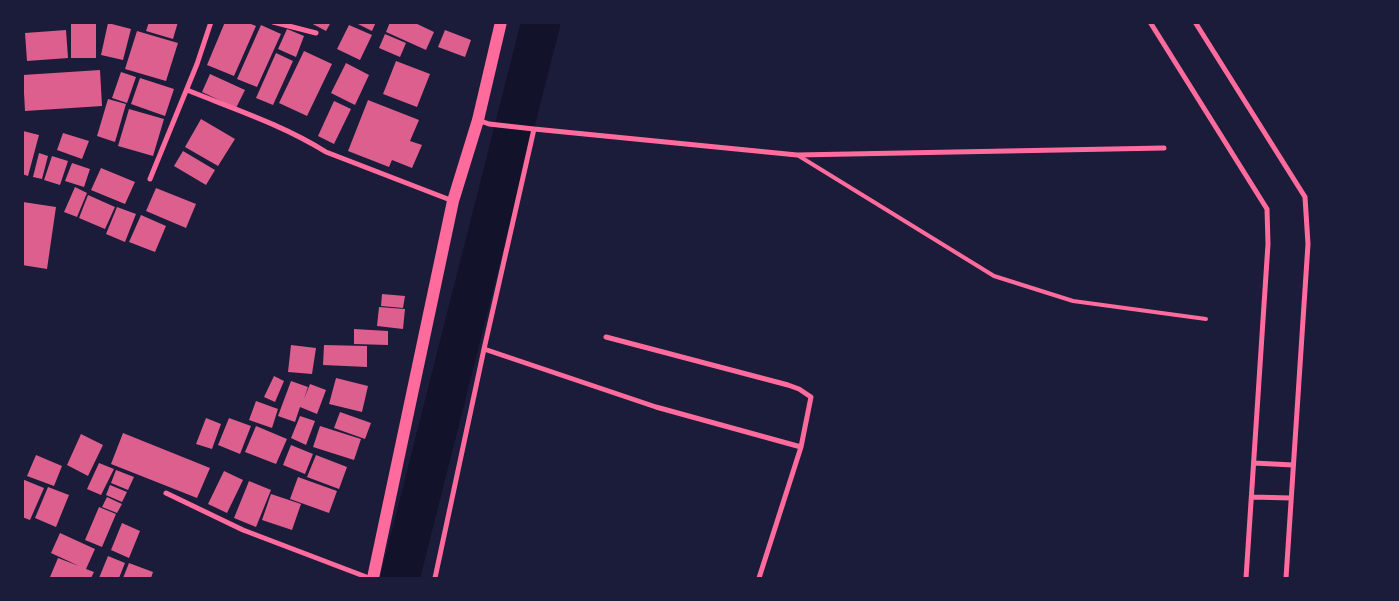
<!DOCTYPE html>
<html>
<head>
<meta charset="utf-8">
<style>
  body { margin:0 }
  #map { position:relative; width:1399px; height:601px; overflow:hidden; background:#1b1b3a; font-family:"Open Sans",sans-serif }
  canvas { display:block }
  .frame { position:absolute; inset:0; border:24px solid #1b1b3a; pointer-events:none }
</style>
</head>
<body>
<div id="map">
<canvas width="1399" height="601"></canvas>
<div class="frame"></div>
</div>
<script>
const g = document.querySelector('canvas').getContext('2d');
g.lineJoin = 'round';
function stroke(path, color, width, dash) {
  g.strokeStyle = color;
  g.lineWidth = width;
  g.lineCap = dash ? 'butt' : 'round';
  g.setLineDash(dash || []);
  g.stroke(path);
}
function fill(path, color) {
  g.fillStyle = color;
  g.fill(path, 'evenodd');
}
const river = new Path2D(`
  M400,578L541,22`);
const building = new Path2D(`
  M149,22H178L173,39L146,31Z
  M225,22H246L256,26L234,76L207,65Z
  M309,22H331L326,31Z
  M354,22H376L372,31Z
  M390,22H413L434,32L426,50L386,32Z
  M108,23L131,29L123,60L101,55Z
  M71,24H96V58H71Z
  M261,25L281,34L257,87L237,79Z
  M349,25L372,35L360,60L337,49Z
  M287,29L304,36L296,57L278,49Z
  M66,30L68,58L27,61L25,33Z
  M445,30L471,40L465,57L438,47Z
  M137,31L178,43L166,81L125,69Z
  M385,34L406,43L400,57L379,48Z
  M304,51L332,64L307,116L279,103Z
  M276,53L293,61L273,105L256,98Z
  M396,61L430,74L417,107L383,94Z
  M346,63L369,75L355,105L331,93Z
  M100,70L102,106L25,111L23,75Z
  M121,72L136,77L127,103L112,98Z
  M210,74L245,90L236,108L202,92Z
  M140,78L174,89L165,116L131,104Z
  M108,99L126,104L115,142L97,136Z
  M368,100L419,120L410,141L422,145L412,168L392,160L389,167L348,151Z
  M334,101L351,109L334,144L318,136Z
  M129,109L164,119L153,156L118,146Z
  M201,119L235,139L218,166L185,147Z
  M23,131L39,135L28,176L22,174Z
  M63,133L89,141L82,159L57,150Z
  M183,151L215,170L206,185L174,166Z
  M39,153L48,156L42,179L33,177Z
  M52,156L68,161L60,185L44,180Z
  M72,163L90,169L84,187L65,181Z
  M101,168L135,182L125,204L91,190Z
  M75,187L87,193L77,217L64,212Z
  M156,188L196,204L186,228L146,211Z
  M88,195L115,207L105,229L79,218Z
  M23,202L56,207L47,269L22,265Z
  M117,207L136,214L125,242L106,234Z
  M141,215L166,226L155,252L129,242Z
  M382,294L405,296L403,308L381,306Z
  M379,307L405,309L403,329L377,326Z
  M354,329L388,331V345L354,344Z
  M291,345L316,348L312,374L288,372Z
  M324,345L367,346V367L323,365Z
  M274,376L284,381L275,402L264,397Z
  M336,378L368,386L362,412L329,404Z
  M291,381L308,387L304,399L310,384L326,390L317,414L300,407L295,422L278,416Z
  M256,401L278,409L272,428L249,420Z
  M340,412L371,423L365,439L334,428Z
  M300,416L315,421L306,445L291,438Z
  M206,418L221,424L212,449L196,444Z
  M229,418L251,426L240,454L218,445Z
  M256,426L287,439L276,464L245,452Z
  M320,426L361,439L354,460L313,447Z
  M123,433L210,468L197,498L111,464Z
  M81,434L103,445L88,476L67,465Z
  M291,445L313,454L305,474L283,465Z
  M36,455L62,466L54,486L27,476Z
  M316,455L347,467L339,489L307,477Z
  M99,463L114,469L101,495L87,489Z
  M116,470L134,477L128,490L111,483Z
  M224,471L243,480L227,513L208,504Z
  M298,477L337,491L329,513L290,499Z
  M22,479L44,488L30,520L22,517Z
  M249,481L271,490L256,527L234,518Z
  M110,485L127,492L122,502L106,495Z
  M48,487L69,495L56,527L35,518Z
  M271,494L301,504L292,530L262,520Z
  M107,497L122,504L117,513L102,507Z
  M99,507L116,514L102,547L85,540Z
  M122,523L140,531L129,558L111,550Z
  M60,533L95,549L86,569L94,572L91,578L50,577L58,558L79,566L51,553Z
  M108,556L125,563L119,578H99Z
  M129,563L153,572L151,578H123Z`);
const service = new Path2D(`
  M799,156L994,276L1073,301L1206,319`);
const minor = new Path2D(`
  M273,22L316,33
  M1150,22L1267,209L1268,244L1246,578
  M1195,22L1305,197L1308,244L1286,578
  M187,90C234,109 283,125 326,152L453,201
  M478,120L489,124L534,129L797,155L1164,148
  M150,179L197,64L211,22
  M606,337L788,385L799,389L811,397L801,447L759,578
  M484,349L656,407L801,447
  M1254,463L1293,465
  M166,493L243,530L369,578
  M1252,497L1291,498
  M435,578L484,349L534,129`);
const primary = new Path2D(`
  M373,578L453,201L478,120L501,22`);
stroke(river, '#12122b', 39);
fill(building, '#dd5f8e');
stroke(service, '#ff6b9d', 4);
stroke(minor, '#ff6b9d', 5);
stroke(primary, '#ff6b9d', 12);
</script>
</body>
</html>
